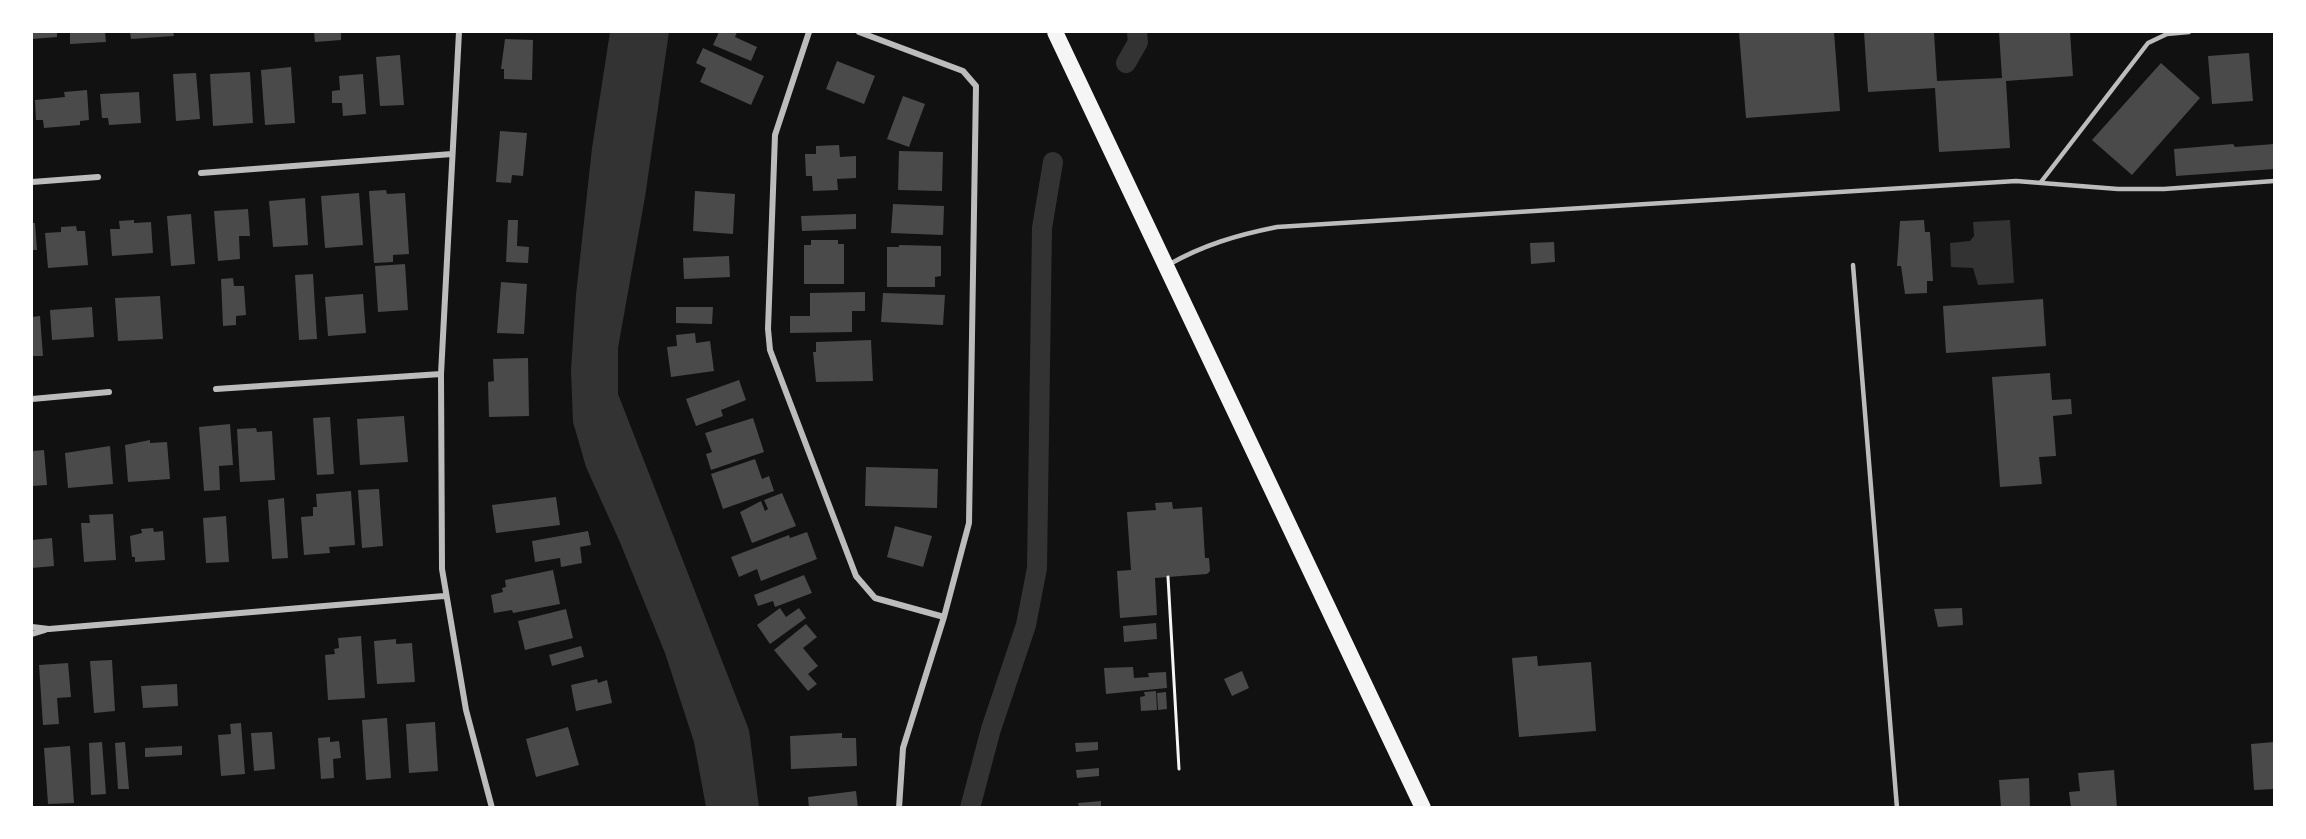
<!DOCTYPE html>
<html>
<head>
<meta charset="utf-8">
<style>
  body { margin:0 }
  #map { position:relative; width:2306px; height:839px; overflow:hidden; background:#111; font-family:Karla,sans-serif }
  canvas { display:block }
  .frame { position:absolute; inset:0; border:33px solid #fff; pointer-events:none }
</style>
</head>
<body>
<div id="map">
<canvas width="2306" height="839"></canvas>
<div class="frame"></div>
</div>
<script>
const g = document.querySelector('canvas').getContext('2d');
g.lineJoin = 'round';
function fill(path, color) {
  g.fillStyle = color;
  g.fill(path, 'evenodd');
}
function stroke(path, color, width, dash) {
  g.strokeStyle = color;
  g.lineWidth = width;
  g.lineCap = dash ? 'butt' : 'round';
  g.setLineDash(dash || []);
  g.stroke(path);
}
const water = new Path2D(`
  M610,32H669L645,197L618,348V394L749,730L759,807H706L694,742L665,653L619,540L586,467L573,422L571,370L576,295L592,148Z
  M2010,220L2014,283L1978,285L1973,268L1951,267L1950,243L1970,241L1974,236L1973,222Z`);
const canal = new Path2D(`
  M1126,63L1138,42L1137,32
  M970,808L991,729L1026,625L1037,568L1042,228L1053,162`);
const building = new Path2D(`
  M32,32H57V37L32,39Z
  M70,32H105L106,42L70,44Z
  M130,32H173L174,36L131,39Z
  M314,32H341V40L315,42Z
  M719,32H737L735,37L757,47L751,61L713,45Z
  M1739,32H1834L1840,111L1746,118Z
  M1864,32H1934L1937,81L2002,78L1999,32H2070L2073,76L2006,81L2010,148L1939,152L1935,88L1868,92Z
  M505,39L533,40L532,80L504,79V69H501Z
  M703,48L764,76L751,105L700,82L706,68L696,63Z
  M2249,53L2253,101L2212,104L2208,56Z
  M400,55L404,105L380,106L376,57Z
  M837,61L875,76L864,104L826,89Z
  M2161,63L2200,98L2132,175L2092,140Z
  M291,67L295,123L265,125L261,70Z
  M250,72L253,123L213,126L210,74Z
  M196,73L200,119L176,121L173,74Z
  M363,74L366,114L343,116L342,103H332V91L340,90L339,76Z
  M87,90L89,120L80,121V125L44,128L43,120H36L35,100L65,97L64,92Z
  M139,92L141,123L109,125L108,118H102L100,94Z
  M903,96L925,104L909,147L887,139Z
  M500,131L527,133L523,176L512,175L511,183L496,182Z
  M2233,144L2235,147L2274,144V169L2176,176L2174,149Z
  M839,145L840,157L856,156V178L837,179L838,190L813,191L812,176H806L805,154H816V146Z
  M899,151L943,152L942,191L898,190Z
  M386,190L387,194L405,193L409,254L393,255V262L374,263L369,191Z
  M695,191L735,194L733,234L693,231Z
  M359,193L363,245L325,248L321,196Z
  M305,198L308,245L273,247L269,201Z
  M893,204L944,206L943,235L891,233Z
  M248,209L250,236H239L240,259L218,261L214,211Z
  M191,214L195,264L171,266L167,216Z
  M856,214V229L802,231L801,216Z
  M134,220V223L151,222L153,253L112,256L110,229H120L119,221Z
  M508,220H518L517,246L529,247L528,263L506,262Z
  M1924,220L1925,232H1930L1933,281H1927V293L1905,294L1901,266H1897L1900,221Z
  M32,223H35L37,250H32Z
  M76,226L77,231H85L88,265L48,268L45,233L61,232V227Z
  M811,240H838V244H844V284H804V245H811Z
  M1554,242L1555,262L1531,264L1530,243Z
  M899,245L941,246V276L935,277V287H887V247H899Z
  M729,256L730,277L684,279L683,258Z
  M405,264L408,310L378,312L375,266Z
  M313,274L317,339L299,340L295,275Z
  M233,278L234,286H244L246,315L236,316V325L223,326L221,279Z
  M501,282L527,284L524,334L497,333Z
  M865,292V311H852V332L790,333V316H810V293Z
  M883,293L945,295L943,325L881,322Z
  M363,294L366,333L328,336L325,297Z
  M160,296L163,339L118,341L115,298Z
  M2043,299L2046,346L1946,353L1943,306Z
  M92,307L94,337L52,340L50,310Z
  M676,307H713L712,324L676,323Z
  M40,316L43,356H32V317Z
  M695,333L696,343L710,341L714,371L671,377L667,347L677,346L676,335Z
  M871,340L873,381L816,382L813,352H816V342Z
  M528,358L529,416L489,417L488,382L494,381L493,359Z
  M2050,373L2052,400L2071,399L2072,414L2053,416L2056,456L2039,457L2042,484L2000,487L1992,377Z
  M739,380L746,400L721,410L723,416L696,426L686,399Z
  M404,416L408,462L360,465L357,419Z
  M330,417L334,474L317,475L313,418Z
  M753,418L764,452L711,470L706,454L712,452L705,433Z
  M230,424L233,465L219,466L220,490L204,491L199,427Z
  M256,428L257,432L272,431L275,480L240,482L237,429Z
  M150,440V443L167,442L170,479L128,482L125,445Z
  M110,446L113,484L68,488L65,453Z
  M44,450L47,485L32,486V451Z
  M755,459L762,479L769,476L774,491L723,509L711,474Z
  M866,467L938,469L937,508L865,506Z
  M379,489L383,546L362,548L358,490Z
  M351,491L355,545L329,547L330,553L304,555L301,517L313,516V507H317L316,494Z
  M782,493L796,526L752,543L740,512L761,501L765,511L768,509L764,500Z
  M556,497L560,525L496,533L492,505Z
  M284,498L288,558L272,559L268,500Z
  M1172,502L1173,509L1202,507L1205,558H1209L1210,571L1207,574L1155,578L1157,615L1120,618L1117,571L1131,570L1127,512L1156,510L1155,503Z
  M113,514L116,560L84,562L81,523H90L89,515Z
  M226,516L229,562L206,563L203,518Z
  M895,526L932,536L923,567L887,557Z
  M153,528L154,532L163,531L165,560L135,562V557H132L130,536L142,533L141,529Z
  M588,531L591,545L580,547L582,563L561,567L560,558L535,562L532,541Z
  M807,532L817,559L761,581L757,569L739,577L731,557L789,535L790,538Z
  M52,538L54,566L32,568V540Z
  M553,570L560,604L513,613L512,610L494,613L491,595L503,592L502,588L506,587L505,580Z
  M804,575L812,593L775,607L773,601L758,606L754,595Z
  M780,608L786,617L799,608L806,618L770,644L757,625Z
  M1962,608L1963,625L1938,627L1934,609Z
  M566,609L573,638L525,650L518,621Z
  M1156,623L1157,639L1124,642L1123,626Z
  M806,624L817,637L803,648L818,666L808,674L817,684L808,691L774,650Z
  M361,636L365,698L328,700L325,655L335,654L334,649L339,648L338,638Z
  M396,639V644L412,643L415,682L377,684L374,641Z
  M581,646L584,657L552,666L549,655Z
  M1537,656L1538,666L1591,662L1596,731L1519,737L1512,658Z
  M112,660L115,711L94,713L90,661Z
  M68,663L71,697L57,698L59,724L43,725L39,665Z
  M1133,667L1134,678L1149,677L1148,673L1166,672L1167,688L1106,694L1104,668Z
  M1242,671L1249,688L1232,696L1224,679Z
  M597,679L598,683L607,680L612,703L576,711L571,685Z
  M177,684L178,706L143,708L141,686Z
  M1156,691L1157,710L1141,711L1140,697L1145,696L1144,692Z
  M1166,692L1167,709L1158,710L1157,693Z
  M387,718L391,778L366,780L362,720Z
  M435,722L438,771L409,773L406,724Z
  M241,723L245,774L221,776L218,735L231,734L230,724Z
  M568,727L579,765L536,777L526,739Z
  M272,732L275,769L254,771L251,733Z
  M842,733V738H856L857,766L791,769L790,736Z
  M330,737V742L339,741L341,758L333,759L334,778L321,779L318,738Z
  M102,742L106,794L91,795L89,743Z
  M125,742L129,789H118L115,743Z
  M1098,742V750L1076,752L1075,743Z
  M2274,742V789L2254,790L2251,744Z
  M70,746L74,803L48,804L44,748Z
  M182,746V755L145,757V748Z
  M1099,768V776L1077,778L1076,770Z
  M2114,770L2117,808H2071L2069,792L2080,791L2078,773Z
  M2029,778L2030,808H2001L1999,780Z
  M856,791L858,808H809L808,797Z
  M1101,801V808H1079L1078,803Z`);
const path = new Path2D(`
  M1168,577L1179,769`);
const service = new Path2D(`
  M2041,182L2148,43L2167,34L2189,32
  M1168,265C1203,245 1237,235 1277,227L2016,181L2118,189H2164L2274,181
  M1853,265L1897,808`);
const minor = new Path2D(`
  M459,32L441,374L442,569L466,710L492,808
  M809,32L775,135L768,329L770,350L856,576L875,598L944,617
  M859,32L963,71L976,86L969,523L944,617L903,748L899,808
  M201,173L452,154
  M32,182L98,177
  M216,389L441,374
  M32,399L109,392
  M32,627L49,629L444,596
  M32,634L45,630`);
const trunk = new Path2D(`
  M1055,32L1423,808`);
fill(water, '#333');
stroke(canal, '#333', 20);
fill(building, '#4a4a4a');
stroke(path, '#f5f5f5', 3);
stroke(service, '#bcbcbc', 4.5);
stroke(minor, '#bcbcbc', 6);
stroke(trunk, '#f5f5f5', 16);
</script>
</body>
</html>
